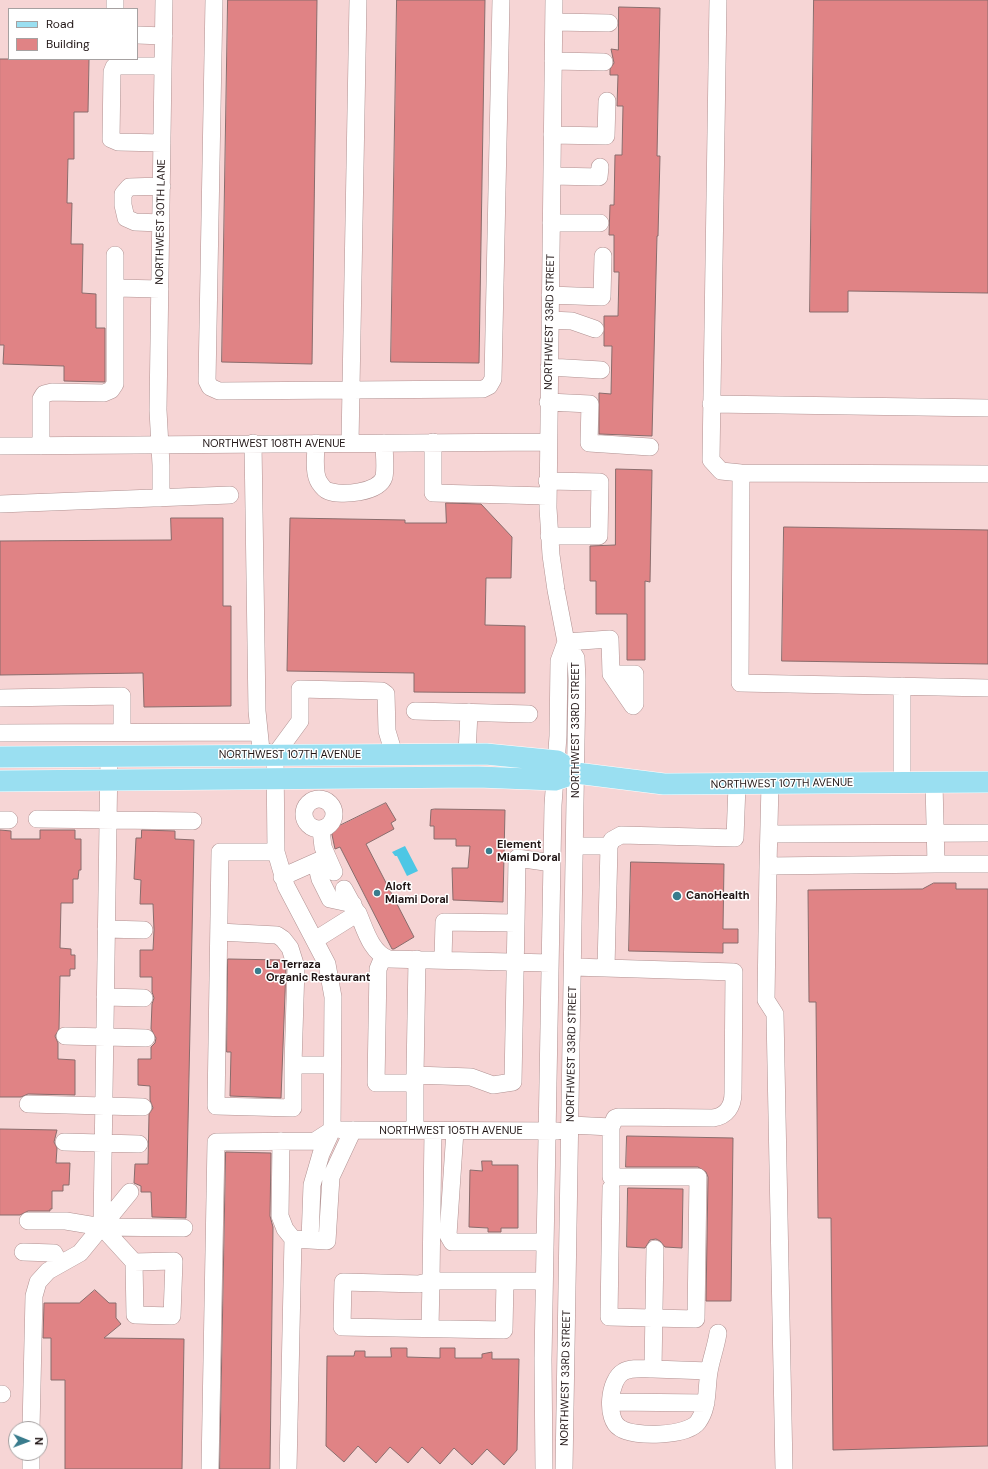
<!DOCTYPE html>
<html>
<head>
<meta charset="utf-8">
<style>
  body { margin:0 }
  #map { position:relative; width:988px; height:1469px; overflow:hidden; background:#f6d5d5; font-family:"DM Sans",sans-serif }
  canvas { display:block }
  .legend { position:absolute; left:8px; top:8px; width:130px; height:52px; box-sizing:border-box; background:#fff; border:1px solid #a6a1a1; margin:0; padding:5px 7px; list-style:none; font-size:12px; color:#201515 }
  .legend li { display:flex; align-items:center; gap:8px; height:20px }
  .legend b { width:20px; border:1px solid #a6a1a1 }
  .north { position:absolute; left:8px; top:1421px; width:40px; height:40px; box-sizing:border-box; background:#fff; border:1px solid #a6a1a1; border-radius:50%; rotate:91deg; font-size:11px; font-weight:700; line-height:16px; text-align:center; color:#201515 }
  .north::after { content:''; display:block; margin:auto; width:14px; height:18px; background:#397c8d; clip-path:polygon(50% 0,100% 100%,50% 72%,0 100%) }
</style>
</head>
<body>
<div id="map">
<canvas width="988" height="1469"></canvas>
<ul class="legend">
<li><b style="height:5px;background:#9adff1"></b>Road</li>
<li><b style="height:11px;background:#e08385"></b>Building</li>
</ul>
<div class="north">N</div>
</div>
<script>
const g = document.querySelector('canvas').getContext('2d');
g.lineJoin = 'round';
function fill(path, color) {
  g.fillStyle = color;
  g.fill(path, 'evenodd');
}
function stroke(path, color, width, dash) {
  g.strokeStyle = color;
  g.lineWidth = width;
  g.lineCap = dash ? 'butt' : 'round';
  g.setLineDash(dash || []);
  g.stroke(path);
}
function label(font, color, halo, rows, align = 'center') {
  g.font = font + ' "DM Sans",sans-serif';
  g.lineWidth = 3;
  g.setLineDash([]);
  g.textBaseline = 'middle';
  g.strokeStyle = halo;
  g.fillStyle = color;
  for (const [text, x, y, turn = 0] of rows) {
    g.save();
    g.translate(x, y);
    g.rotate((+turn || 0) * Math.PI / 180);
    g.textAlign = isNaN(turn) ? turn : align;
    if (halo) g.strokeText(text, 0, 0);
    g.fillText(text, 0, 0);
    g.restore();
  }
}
const water = new Path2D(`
  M405,846L418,871L407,876L397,856H395L392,852Z`);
const building = new Path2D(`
  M228,0H317L312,364L222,362Z
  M397,0H485L479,363L391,362Z
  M814,0H988V293L848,291V312H810Z
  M619,7L660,8L657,156H660L658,236H657L652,436L599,434V393L611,394L612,346H604V316H618L619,272H614V235H609L610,205H614L615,155H622L623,106H617L618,75H610V69L614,63L611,49L618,50Z
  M0,59H89L88,112H74V159H68L67,203H72L71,244H83L82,293L96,294V328H105V382L64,381V366L3,364L4,345H0Z
  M616,469L652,470L650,582L645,581V660H627V614H596V581H590V546L615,545Z
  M446,503L481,504L512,537L511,578H486L485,625L525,626V693L414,692V673L287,671L290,518L405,520V523H446Z
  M171,518H223V606H231V706L144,707L143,673L0,675V541L171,540Z
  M784,527L988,530V664L782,661Z
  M386,803L396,820L391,823L394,829L366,844L414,937L394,949H392L340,847L335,849L331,830Z
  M435,809L505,810L503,902L453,900L452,868H468L470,846H456V839H434V826H430L431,810Z
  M0,830L11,831V839H40V830H75V839H81V870H79L78,879H73V903H61L60,948L71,949V955H75V969H70V976H60L59,1029L55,1036L58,1043V1059L75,1060V1095L28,1094L21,1097H0Z
  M142,830L175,831V839L194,840L186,1218L152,1217L151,1192H141V1186L134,1183L135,1164H148L149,1114L153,1108L150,1100V1086L138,1085V1059H151V1047L155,1043L156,1038L151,1029L152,1004L154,998L152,992V977H140V950H153L154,930L153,904H140L141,880L134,879L136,838H141Z
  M631,862L724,864L723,929H738V943H723V953L629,951Z
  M934,883H956V889H988V1446L833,1450L831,1218H818L816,1002H809L808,890L922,889Z
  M228,959L283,960L286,968L281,1098L230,1096L231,1052H227Z
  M0,1129L57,1130L54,1142L57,1148L56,1163H70L69,1185H63V1191H52V1209H50V1211H28L20,1215H0Z
  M627,1136L733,1138L731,1301H706L708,1177L706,1172L698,1167H626Z
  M226,1152L271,1153L270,1216L273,1227L270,1469H220Z
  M482,1161H492V1165H518V1228H501V1232H488V1228L469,1227L470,1170L482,1171Z
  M628,1188L683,1189L682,1248L665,1247L660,1241L656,1239L650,1240L645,1248L627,1247Z
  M95,1290L109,1303H116V1318L121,1324L104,1338L184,1339L182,1469H65V1380H51V1338H43L44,1303H79Z
  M391,1348H407V1357L440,1358V1348H455V1358H482V1354L492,1352V1359H519L517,1450L504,1465L487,1449L472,1465L454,1448L440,1464L422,1447L408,1463L390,1447L376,1463L358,1446L344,1462L326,1446L327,1356H354L355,1351H365V1357H391Z`);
const minor = new Path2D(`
  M214,0L207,381L210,387L219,391L483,389L489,386L493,379L501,0
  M554,0L548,508L551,555L556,590L566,642L576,658L577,680L564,1469
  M718,0L711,460L721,471L741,473L988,474
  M115,9V0
  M554,22L609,23
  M137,35L164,36
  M553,61L604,62
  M552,135L606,136L607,101
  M162,143L118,142L111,139L112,72L114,67L118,66H163
  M552,176L599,177L600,167
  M161,223L135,222L126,218L123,205V194L129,187L162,186
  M551,223H600
  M115,288L160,289
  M550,295L602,297L603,256
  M550,320L572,321L595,329
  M549,367L601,370
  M548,402L590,404L589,443L650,447
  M711,404L988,408
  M433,442V493L547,496
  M253,443L257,711L261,750L275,755
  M316,443C316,455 313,472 319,482C321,485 325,490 328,491C341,496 379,493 384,477C386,467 384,453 384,443
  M350,443L358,0
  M0,446L548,442
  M41,446V399L44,394L52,392L104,393L111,390L115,384V255
  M741,473L740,683L988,688
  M547,481L600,482L599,536H549
  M161,498V465L158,410L164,0
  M0,504L230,495
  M566,642L610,639L611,674L633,706L635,704V674H611
  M902,686V783
  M0,698L122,696V732
  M415,711L529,714
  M0,733L259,732
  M467,754L469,712
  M275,755L276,852L286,886L327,964L333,997L332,1130L321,1154L312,1185L310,1240
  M275,755L300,721V689L382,691L386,694L387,731L394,754
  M109,757L102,1227L134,1262L135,1315L172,1316L174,1261L134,1262
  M770,784L768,866L936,864L934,783
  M304 814a15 15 0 1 1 30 0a15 15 0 1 1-30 0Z
  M37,819L193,821
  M0,820H9
  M321,830L323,847L334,872
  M770,834L988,833
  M576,846H609L612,840L621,835L735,838L737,785
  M276,852H220L216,1106L293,1108V1065H332
  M316,863L320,879L330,899L353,904
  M936,864H988
  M768,866L766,1000L775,1014L784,1469
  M282,877L327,857
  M344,889L356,911
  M516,923L517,858L552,863
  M106,929L144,930
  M219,932L277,935L283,939L290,948L296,967L293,1065
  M315,940L358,913C365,929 371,953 389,959L550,963
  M383,957L378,969L376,1083H415V1131
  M573,967L734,972L733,1093C733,1106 727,1116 713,1118L618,1117L615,1118L611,1127V1177H698L696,1319L609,1317L611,1188
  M606,968L609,846
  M105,997L144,998
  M65,1036L146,1038
  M415,1075L417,959
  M415,1083V1075L471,1077L493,1085L513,1082L516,923L444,922L443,960
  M28,1104L143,1107
  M571,1125L611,1127
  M342,1130L558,1131
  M433,1131L431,1281H544
  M455,1131L448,1235L452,1242H545
  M281,1141L280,1216L285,1229L293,1239
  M64,1142L139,1144
  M28,1221H66L102,1227L184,1228
  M655,1249L653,1369L709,1371
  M23,1252L54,1253L60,1264
  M430,1328L431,1281L419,1284L343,1282L342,1327L504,1330L505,1281
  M653,1369C644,1369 631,1367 623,1372C609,1380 605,1419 620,1428C634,1438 688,1436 698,1422C709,1407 706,1389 709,1372C711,1359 716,1347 718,1333
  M0,1394H2
  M611,1402L706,1403
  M31,1429L34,1296L38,1282L48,1271L80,1253L130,1192
  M31,1469V1453
  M210,1469L216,1142L315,1141L332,1130
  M288,1469L293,1239L327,1241L331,1177L353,1130
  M544,1469L543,1359L553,805L558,736L559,661L566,642`);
const major = new Path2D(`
  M0,757L486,754L557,761L576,773L664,784L988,782
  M0,781L478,777L555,780L576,773`);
const markers = [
  [489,851,4,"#397c8d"],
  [377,893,4,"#397c8d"],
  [677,896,5,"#397c8d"],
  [258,971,4,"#397c8d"]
];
const streetNames = [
  ["NORTHWEST 30TH LANE",161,222,-89],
  ["NORTHWEST 33RD STREET",550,322,-89],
  ["NORTHWEST 108TH AVENUE",274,444],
  ["NORTHWEST 33RD STREET",576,730,-90],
  ["NORTHWEST 107TH AVENUE",290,755],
  ["NORTHWEST 107TH AVENUE",782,784,-1],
  ["NORTHWEST 33RD STREET",572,1054,-89],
  ["NORTHWEST 105TH AVENUE",451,1131],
  ["NORTHWEST 33RD STREET",566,1378,-89]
];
const poiNames = [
  ["Element",497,845],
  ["Miami Doral",497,858],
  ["Aloft",385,887],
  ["Miami Doral",385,900],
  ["CanoHealth",686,896],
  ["La Terraza",266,965],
  ["Organic Restaurant",266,978]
];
fill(water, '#4dc7e5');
fill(building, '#e08385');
stroke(building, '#896c6c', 1);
stroke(minor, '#b09191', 18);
stroke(major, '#fff', 22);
stroke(minor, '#fff', 17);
stroke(major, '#9adff1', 21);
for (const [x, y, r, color] of markers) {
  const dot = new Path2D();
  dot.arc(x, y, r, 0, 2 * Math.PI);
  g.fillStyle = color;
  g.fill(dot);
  stroke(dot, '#fff', 1.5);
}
label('11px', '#201515', '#fff', streetNames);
label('bold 11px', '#201515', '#fff', poiNames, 'left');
</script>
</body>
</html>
